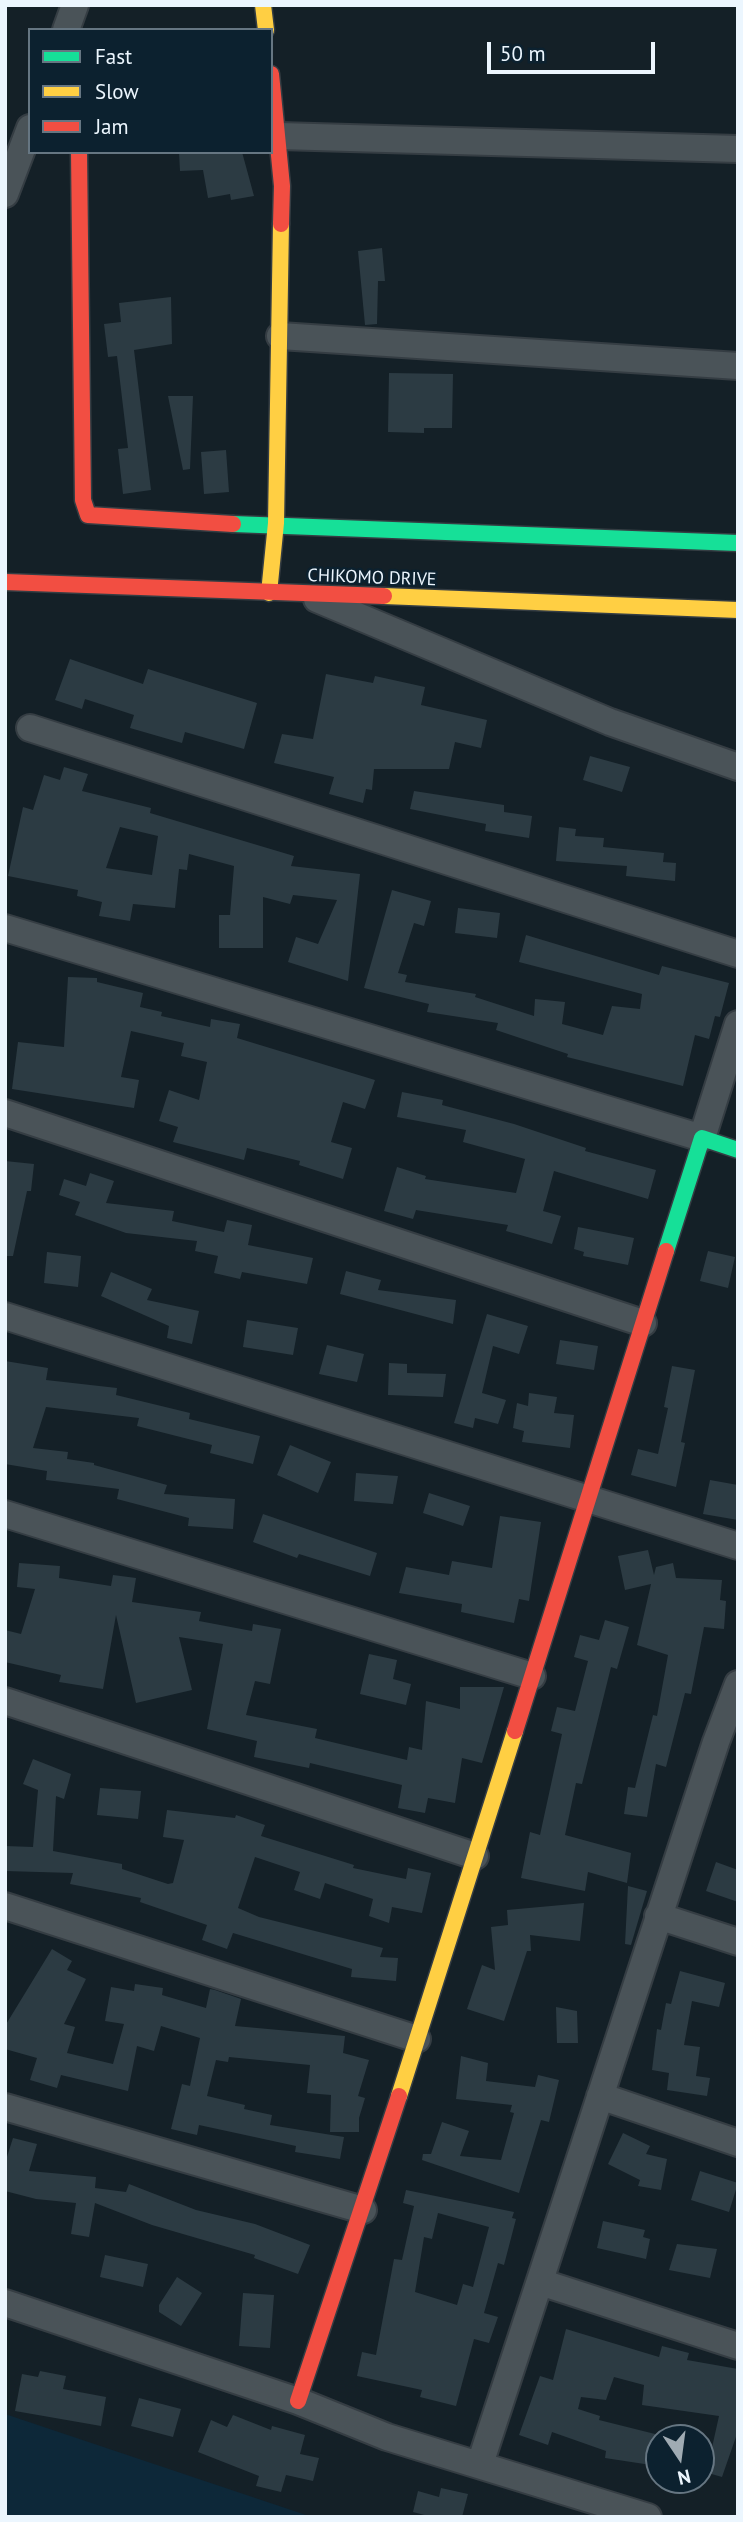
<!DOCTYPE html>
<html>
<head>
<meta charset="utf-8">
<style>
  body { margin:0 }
  #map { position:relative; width:743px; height:2522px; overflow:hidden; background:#142027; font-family:"PT Sans",sans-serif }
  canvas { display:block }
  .frame { position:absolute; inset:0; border:7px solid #ecf6fe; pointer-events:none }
  .legend { position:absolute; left:28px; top:28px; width:245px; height:126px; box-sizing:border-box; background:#0c212f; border:2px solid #667682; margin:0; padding:9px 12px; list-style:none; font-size:21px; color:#ecf6fe }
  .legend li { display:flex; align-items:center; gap:14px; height:35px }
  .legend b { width:35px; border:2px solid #667682 }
  .north { position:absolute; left:645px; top:2424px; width:70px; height:70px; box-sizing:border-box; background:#0c212f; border:2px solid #667682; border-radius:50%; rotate:167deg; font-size:19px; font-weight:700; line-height:28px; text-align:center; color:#ecf6fe }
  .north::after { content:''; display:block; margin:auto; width:24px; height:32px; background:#a0abb3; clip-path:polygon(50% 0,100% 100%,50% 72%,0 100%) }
  .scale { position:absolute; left:487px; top:42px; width:168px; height:32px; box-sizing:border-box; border:4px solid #ecf6fe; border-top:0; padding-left:9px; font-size:21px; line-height:24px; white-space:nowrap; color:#ecf6fe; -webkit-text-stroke:5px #0c212f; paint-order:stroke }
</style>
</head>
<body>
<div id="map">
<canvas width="743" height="2522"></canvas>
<div class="frame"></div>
<ul class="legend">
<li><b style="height:9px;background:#16e098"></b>Fast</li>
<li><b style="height:9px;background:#ffcf43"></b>Slow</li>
<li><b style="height:9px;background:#f24e42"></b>Jam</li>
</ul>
<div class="north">N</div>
<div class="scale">50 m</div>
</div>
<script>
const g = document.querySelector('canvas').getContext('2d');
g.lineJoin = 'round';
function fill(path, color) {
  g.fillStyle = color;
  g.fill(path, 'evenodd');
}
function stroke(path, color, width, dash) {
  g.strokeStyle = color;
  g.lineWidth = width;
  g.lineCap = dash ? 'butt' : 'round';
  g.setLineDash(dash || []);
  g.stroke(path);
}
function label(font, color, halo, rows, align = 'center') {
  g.font = font + ' "PT Sans",sans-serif';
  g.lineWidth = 5;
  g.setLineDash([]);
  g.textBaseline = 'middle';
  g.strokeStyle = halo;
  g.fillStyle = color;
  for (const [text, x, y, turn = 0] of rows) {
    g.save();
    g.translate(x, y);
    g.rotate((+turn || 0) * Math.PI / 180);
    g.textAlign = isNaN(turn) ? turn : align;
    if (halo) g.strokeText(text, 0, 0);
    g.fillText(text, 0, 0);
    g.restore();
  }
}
const built = new Path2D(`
  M5,2414L312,2517H5Z`);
const building = new Path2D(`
  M179,152H242L254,196L231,200L230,194L208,198L203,170L180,171Z
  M382,248L385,281H378L377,324L365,325L358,251Z
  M171,297L172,344L134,350L151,490L123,494L118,449L128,448L117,356L108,357L104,324L121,322L119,303Z
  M389,373L453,374L452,428H424V433L388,432Z
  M168,396H193L190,469L183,470Z
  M226,450L229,492L204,494L201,452Z
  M70,659L143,684L148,669L257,703L244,749L185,732L182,743L130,728L134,715L85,699L82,709L55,700Z
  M326,674L373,683L375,676L425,687L421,705L487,720L481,748L455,742L449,769H374L372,790L366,789L363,803L329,794L334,777L274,763L282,734L313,739Z
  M590,756L630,767L622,792L583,780Z
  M64,767L88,774L82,791L151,808L150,813L294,856L291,866L360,874L348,981L288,962L296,937L318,944L337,900L293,895L290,904L263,897V948H219V915H230L234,866L189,854L187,870L179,869L175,908L133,904L130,921L99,916L102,902L77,896L78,890L8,876L23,807L33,810L44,775L60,780ZM120,827L158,836L152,875L106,868Z
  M414,791L504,805V812L532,816L529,838L485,831L486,824L410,809Z
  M559,827L576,829L575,836L604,838L603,847L664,853L663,862L676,863L675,881L626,876L627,866L556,861Z
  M392,890L431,901L424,926L414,923L398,973L407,975L405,982L476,994L475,997L534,1016L535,999L565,1002L562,1024L603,1035L612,1006L640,1009L642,994L519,962L526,935L659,975L662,966L729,983L720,1017L715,1016L709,1039L695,1035L683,1086L567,1057L568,1054L496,1030L498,1023L427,1012L429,1004L364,988Z
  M458,908L500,913L497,938L455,933Z
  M68,977L97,978V982L143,993L140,1007L162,1012L161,1016L210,1027L211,1019L240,1024L237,1038L375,1080L365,1109L343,1102L331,1142L352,1148L343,1179L299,1165L300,1161L247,1148L244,1160L173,1142L178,1127L159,1121L169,1090L199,1100L207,1062L181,1056L184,1043L131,1031L121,1077L139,1080L134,1108L12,1089L18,1042L64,1047Z
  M402,1092L443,1100L442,1105L514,1124L586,1148L585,1151L656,1170L648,1199L554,1171L543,1211L561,1216L552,1244L506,1231L508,1225L416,1210L413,1219L384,1211L397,1167L426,1176L425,1179L516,1193L525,1159L463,1142L466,1130L397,1117Z
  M5,1161L34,1164L31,1191H27L13,1256H5Z
  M90,1173L114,1181L106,1203L174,1211L172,1221L224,1232L227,1220L252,1225L248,1245L313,1258L307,1284L242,1272L240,1279L214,1273L218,1256L195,1251L197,1241L126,1233L75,1215L80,1202L59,1195L64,1179L86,1186Z
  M578,1227L634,1238L628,1265L583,1256L584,1252L574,1249Z
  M708,1251L735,1257L728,1288L700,1281Z
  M47,1252L81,1256L78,1287L44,1283Z
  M346,1271L381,1280L378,1290L456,1300L453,1324L340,1294Z
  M111,1272L152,1289L147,1300L199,1311L192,1344L167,1338L169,1326L101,1296Z
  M487,1314L528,1326L519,1354L493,1346L482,1393L506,1400L498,1424L475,1418L473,1428L454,1423Z
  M247,1320L298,1328L293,1355L243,1347Z
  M560,1340L598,1346L594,1370L556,1364Z
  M327,1345L364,1354L357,1382L319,1374Z
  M5,1361L48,1368L46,1380L117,1388L116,1395L190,1413L189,1419L260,1436L253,1464L210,1453L212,1445L137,1426L139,1418L46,1407L33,1448L68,1452L67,1459L94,1463V1465L167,1485L164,1494L235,1499L233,1529L188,1526L189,1518L117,1499L119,1489L46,1480L47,1471L5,1464Z
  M389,1363L407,1364V1373L446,1374L443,1397L388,1395Z
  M672,1366L695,1370L681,1442L685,1443L676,1487L631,1475L638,1449L658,1454L668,1408L664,1407Z
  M529,1393L557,1397L554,1413L574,1415L570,1448L522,1442L524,1431L513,1428L517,1403L528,1406Z
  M290,1445L331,1462L318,1493L277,1475Z
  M356,1473L398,1476L393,1504L354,1501Z
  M710,1480L738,1485V1520L703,1514Z
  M429,1493L470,1506L463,1526L423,1513Z
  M263,1514L377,1553L370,1576L299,1554L297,1558L253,1542Z
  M500,1516L541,1522L529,1601L519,1599L514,1623L461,1612L462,1604L399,1593L406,1567L449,1575L452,1561L492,1568Z
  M648,1550L654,1575L656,1567L673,1563L676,1578L722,1580L720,1600L726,1601L724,1629L704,1627L691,1694L685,1693L666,1767L656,1764L647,1817L624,1814L628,1787L635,1788L653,1715L657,1716L668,1655L637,1645L651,1584L625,1590L618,1556Z
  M19,1563L60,1566L59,1578L111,1586L113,1575L136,1578L132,1602L201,1612L199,1621L252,1631L253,1624L281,1629L270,1684L255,1681L246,1715L317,1729L315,1738L407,1760L409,1747L422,1750L426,1701L460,1709V1687H504L482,1763L462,1758L455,1803L428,1798L425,1813L398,1808L402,1785L310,1763L309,1768L254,1757L257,1741L207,1729L223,1644L179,1637L192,1690L136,1703L116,1615L103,1689L59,1682L61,1675L5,1662V1630L21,1634L35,1589L17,1587Z
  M605,1620L629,1627L617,1669L611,1667L582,1784L576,1783L565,1835L631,1853L627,1883L588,1872L585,1891L521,1878L530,1832L540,1835L562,1734L551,1731L557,1707L575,1711L588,1661L574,1657L580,1635L599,1640Z
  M369,1654L397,1660L393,1679L411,1684L406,1705L360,1694Z
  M33,1759L71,1774L64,1799L56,1796L53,1851L122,1864V1869L168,1884L173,1883L184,1840L163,1837L167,1810L235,1818L236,1815L265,1825L261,1836L354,1865L353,1868L406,1879L408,1868L431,1873L422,1913L392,1907L389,1923L369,1916L373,1899L325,1883L320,1899L294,1890L300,1872L255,1857L238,1908L259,1917L383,1948L380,1957L398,1958L396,1981L351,1977L352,1969L233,1933L227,1949L202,1940L207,1925L140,1902L141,1898L70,1884L73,1873L5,1871V1846L33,1847L38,1790L23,1784Z
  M100,1788L141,1791L138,1819L97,1815Z
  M716,1862L738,1870V1902L706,1891Z
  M628,1886L647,1891L631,1945L625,1944Z
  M584,1903L580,1941L530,1935L531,1951H527L504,2021L467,2009L482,1965L495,1970L491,1927L508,1925L507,1910Z
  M52,1949L72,1961L67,1970L86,1979L64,2024L75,2027L67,2053L113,2064L124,2024L105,2021L111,1987L134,1991L135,1984L163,1988L162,1995L206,2008L210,1989L215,1990L241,1999L235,2026L345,2036L343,2053L369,2060L358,2096L365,2098L359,2118V2132H330L331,2095L307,2093L310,2065L229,2057L228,2062L216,2060L207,2096L245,2105L244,2109L272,2115L270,2125L344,2137L340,2159L295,2152L296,2146L199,2125L197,2135L171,2129L182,2084L190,2086L200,2038L161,2026L154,2051L137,2046L128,2091L61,2075L57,2088L30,2080L37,2058L5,2049V2026Z
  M680,1971L725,1983L719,2007L692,2001L684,2045L700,2047L696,2076L710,2078L707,2096L667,2090L669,2073L652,2070L657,2029L661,2030L666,2003L671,2004Z
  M556,2007L577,2011L578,2043H557Z
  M461,2056L488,2063L486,2081L535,2087L538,2075L559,2080L549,2122L541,2120L519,2193L422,2160L423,2154H431L442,2122L469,2131L460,2156L501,2160L514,2113L510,2112L512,2105L456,2099Z
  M623,2133L650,2146L646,2154L667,2159L661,2190L638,2186L640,2180L608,2164Z
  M13,2138L37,2144L29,2171L96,2177L95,2188L126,2192L129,2184L196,2210L255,2224L310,2245L298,2274L254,2258L255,2255L152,2225L95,2203L89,2237L71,2234L76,2203L36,2199L5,2191V2163Z
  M700,2171L738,2183L729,2212L691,2200Z
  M406,2190L514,2212L512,2218L516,2219L504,2265L498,2263L484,2313L498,2317L489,2343L474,2339L456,2406L420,2397L422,2390L357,2376L362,2352L376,2355L394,2259L402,2260L414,2206L403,2203ZM438,2213L489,2227L473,2287L463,2284L457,2305L415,2292L424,2237L432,2239Z
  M603,2221L645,2230L643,2237L650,2239L646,2259L597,2248Z
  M677,2244L717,2249L710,2278L669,2270Z
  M105,2255L148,2264L143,2287L100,2277Z
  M177,2277L202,2293L181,2326L159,2312V2305Z
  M243,2293L274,2295L270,2348L239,2346Z
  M566,2329L659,2357L662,2346L689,2353L687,2360L738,2369V2431L722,2477L701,2471V2449L711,2452L719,2416L642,2405L644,2385L614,2377L606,2400L581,2397L578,2409L600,2416L599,2420L655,2434L651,2465L605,2458L606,2451L552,2432L548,2445L519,2435L540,2376L553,2380Z
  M40,2371L66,2376L63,2389L106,2397L101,2426L15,2411L22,2374L38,2377Z
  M139,2398L181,2409L173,2437L131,2426Z
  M233,2415L271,2430L272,2426L305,2435L300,2454L319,2458L313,2481L286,2475L281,2492L256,2486L259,2476L198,2452L211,2420L227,2427Z
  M441,2488L468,2494L462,2517H432L413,2512L418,2491L439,2497Z`);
const street = new Path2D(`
  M66,30L75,5
  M279,136L738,149
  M5,194L30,128
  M280,336L738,366
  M317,599L610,722L738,767
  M30,728L738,954
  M5,928L702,1138L738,1024
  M5,1113L643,1323
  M5,1316L738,1546
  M5,1514L532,1676
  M5,1701L475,1856
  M5,1906L417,2039
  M658,1916L738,1942
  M600,2096L738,2143
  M5,2107L363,2210
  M540,2282L738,2346
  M5,2303L298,2401L387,2437L648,2517
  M480,2464L716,1742L738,1684`);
const fast = new Path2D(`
  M233,524L738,543
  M666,1251L702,1138L738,1150`);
const slow = new Path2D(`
  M263,5L266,30
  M269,593L276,523L281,224
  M384,596L738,610
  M399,2096L515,1731`);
const jam = new Path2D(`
  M271,74L282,186L281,224
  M79,152L83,500L88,515L233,524
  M5,582L384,596
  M515,1731L666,1251
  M298,2401L399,2096`);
const streetNames = [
  ["CHIKOMO DRIVE",372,578,2]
];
fill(built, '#0d2839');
fill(building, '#2c3b43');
stroke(street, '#353d43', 30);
stroke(fast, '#353d43', 19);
stroke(slow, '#353d43', 19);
stroke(jam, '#353d43', 19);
stroke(street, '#4a5358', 26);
stroke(fast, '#16e098', 16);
stroke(slow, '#ffcf43', 16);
stroke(jam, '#f24e42', 16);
label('18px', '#ecf6fe', '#0c212f', streetNames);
</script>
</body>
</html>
